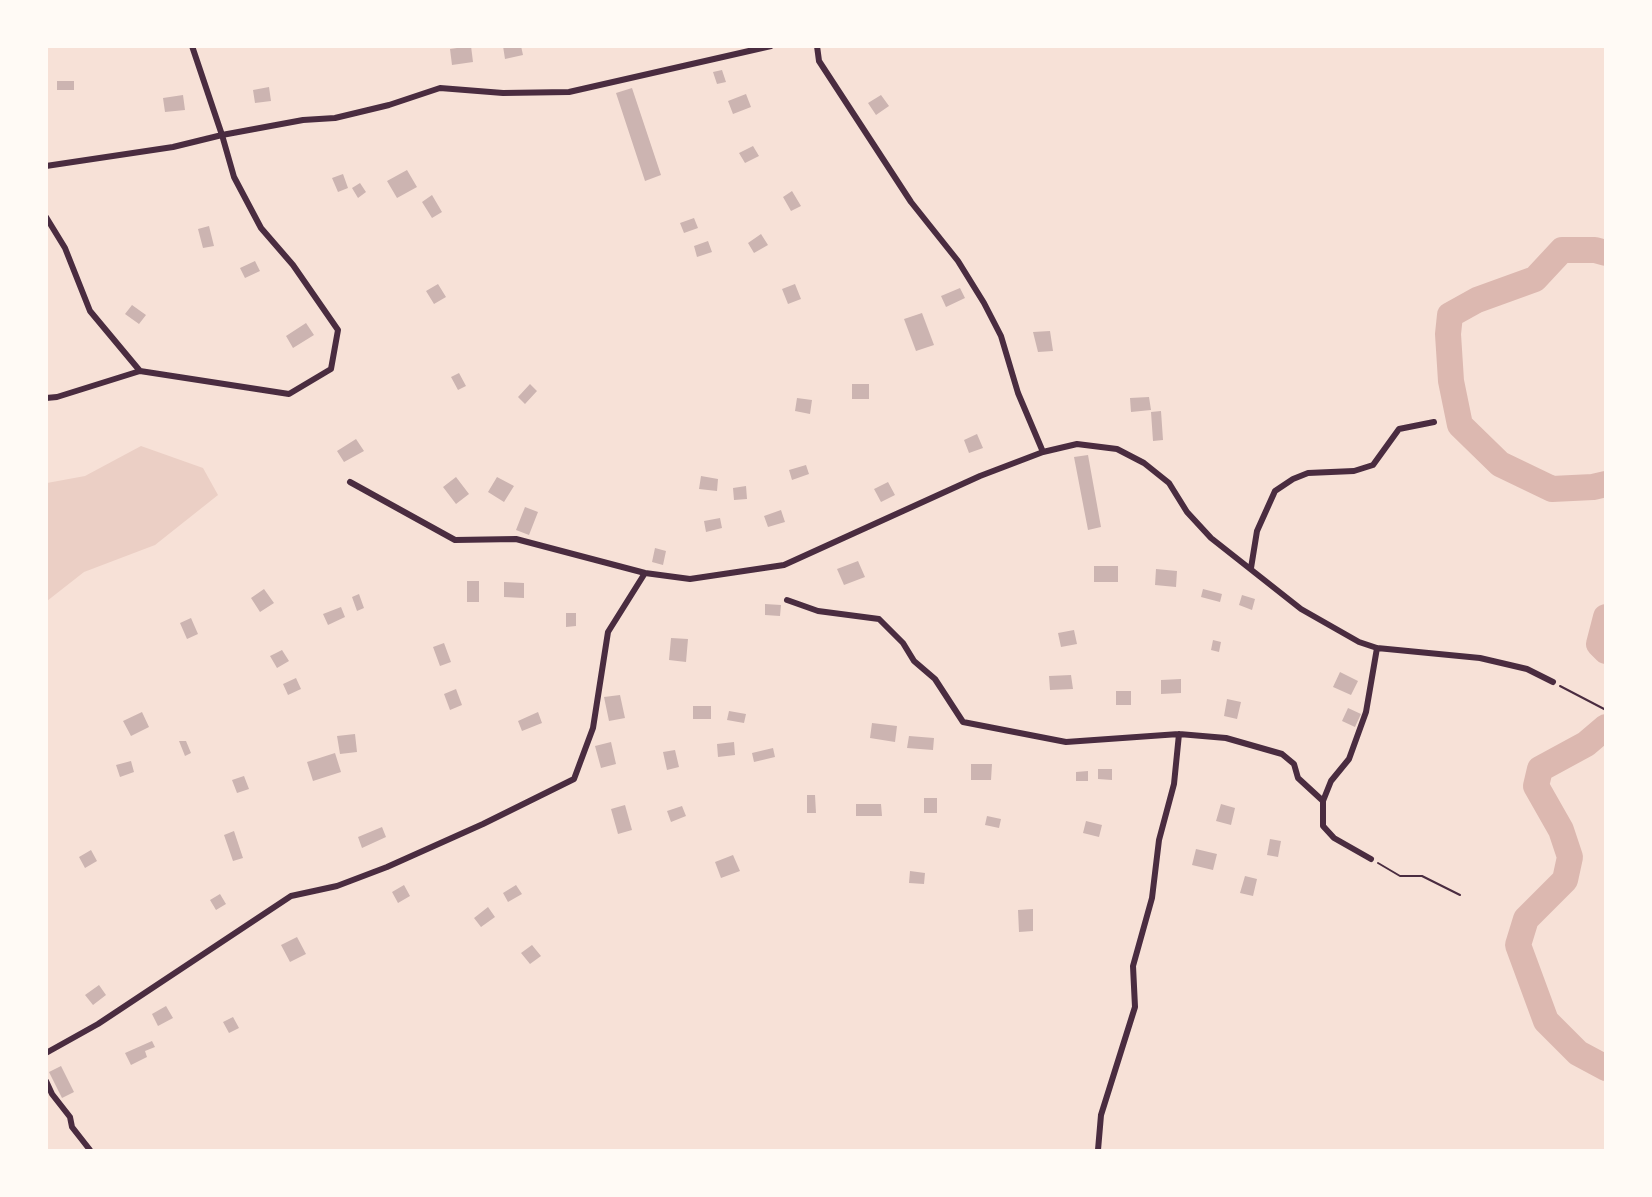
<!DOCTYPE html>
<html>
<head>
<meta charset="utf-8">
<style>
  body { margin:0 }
  #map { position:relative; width:1652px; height:1197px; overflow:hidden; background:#f7e1d7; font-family:"Work Sans",sans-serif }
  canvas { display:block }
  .frame { position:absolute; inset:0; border:48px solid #fffaf5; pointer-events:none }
</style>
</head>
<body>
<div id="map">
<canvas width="1652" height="1197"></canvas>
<div class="frame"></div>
</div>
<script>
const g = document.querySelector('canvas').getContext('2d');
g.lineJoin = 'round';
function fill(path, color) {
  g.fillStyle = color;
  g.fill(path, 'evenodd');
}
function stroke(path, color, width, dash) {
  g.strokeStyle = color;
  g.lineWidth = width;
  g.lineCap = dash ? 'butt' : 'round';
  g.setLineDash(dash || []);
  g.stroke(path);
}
const green = new Path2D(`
  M141,446L203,468L218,495L155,545L84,572L47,601V483L85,476Z`);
const river = new Path2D(`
  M1606,253L1595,250H1562L1535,279L1477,300L1450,315L1448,334L1451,381L1460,425L1500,464L1552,489L1593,487L1606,484
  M1606,617L1599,644L1606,651
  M1606,727L1586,744L1540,769L1536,786L1561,830L1570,857L1565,880L1526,919L1518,945L1546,1021L1578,1053L1606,1068`);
const building = new Path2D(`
  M471,46L473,62L452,65L450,49Z
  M503,46H521L523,55L505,59Z
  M722,70L726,82L717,84L713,72Z
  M57,81H74V90H57Z
  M269,87L271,101L255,103L253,90Z
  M632,88L661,175L645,181L616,93Z
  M746,94L751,107L733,114L728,101Z
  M183,95L185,110L165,112L163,98Z
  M881,95L889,106L876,115L868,103Z
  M753,146L759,156L745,163L739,153Z
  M407,170L417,187L397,198L387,181Z
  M343,174L348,188L338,192L332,178Z
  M360,183L366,192L358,198L352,188Z
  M792,191L801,206L791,211L783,197Z
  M432,195L442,212L432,218L422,202Z
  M694,218L698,228L684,233L680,223Z
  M209,226L214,246L203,248L198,229Z
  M761,234L768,245L754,253L748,243Z
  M708,241L712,252L697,257L694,246Z
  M255,261L260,271L245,278L240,268Z
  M438,284L446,297L434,304L426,291Z
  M795,284L801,299L788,304L782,289Z
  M960,288L965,298L946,307L941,296Z
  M132,305L146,315L139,324L125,314Z
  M922,313L934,345L916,351L904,319Z
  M306,323L314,335L293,348L286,336Z
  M1050,331L1053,351L1038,352L1033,332Z
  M459,373L466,386L458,390L451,377Z
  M530,384L537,391L525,404L518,397Z
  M852,384H869V399H852Z
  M1149,397L1151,410L1131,412L1130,398Z
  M797,398L812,400L810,414L795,411Z
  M1161,411L1163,440L1153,441L1151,412Z
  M977,434L983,448L969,453L964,440Z
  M356,439L364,451L344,462L337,451Z
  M1088,455L1101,527L1088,530L1074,457Z
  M806,465L809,474L792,480L789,470Z
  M701,476L718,479L717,491L699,489Z
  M456,477L469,494L456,504L443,487Z
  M497,477L514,486L504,502L488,492Z
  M888,482L895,495L881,502L874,489Z
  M746,486L747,499L734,500L733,488Z
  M525,507L538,512L529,535L516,530Z
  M781,510L785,522L768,527L764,516Z
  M720,518L722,528L706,532L704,521Z
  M655,548L666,551L663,565L652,562Z
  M858,561L865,577L844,585L837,569Z
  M1094,566H1118V582H1094Z
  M1156,569L1177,571L1176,587L1155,585Z
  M467,581H479V602H467Z
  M504,582L524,583V598L504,597Z
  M264,589L274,603L260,612L251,598Z
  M1203,589L1222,594L1220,602L1201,597Z
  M359,594L364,608L357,611L352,597Z
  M1242,595L1255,599L1252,610L1239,605Z
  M765,604L781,605L780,616L765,615Z
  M341,607L345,617L328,625L323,614Z
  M566,613H576V626L566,627Z
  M191,618L198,634L187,639L180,623Z
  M1074,630L1077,644L1061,647L1058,633Z
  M671,638L688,639L686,662L669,660Z
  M1213,640L1221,642L1219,652L1211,650Z
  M444,643L451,662L440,666L433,647Z
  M282,650L289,661L277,668L270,656Z
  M1340,672L1358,681L1351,695L1333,687Z
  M1071,675L1073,689L1050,690L1049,676Z
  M296,678L301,689L288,695L283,684Z
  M1181,679V693L1161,694V680Z
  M456,689L462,705L450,710L444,694Z
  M1116,691H1131V705H1116Z
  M620,695L625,718L609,721L604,697Z
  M1227,699L1241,702L1237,719L1224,716Z
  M693,706H711V719H693Z
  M1348,708L1361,714L1355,727L1342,721Z
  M729,711L746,714L744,723L727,720Z
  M142,712L149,727L131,736L123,721Z
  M538,712L542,723L522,731L518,721Z
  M872,723L897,726L895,742L870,738Z
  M355,734L357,752L340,754L337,736Z
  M909,736L934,738L933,750L907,748Z
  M179,741H186L191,753L185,756Z
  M611,742L616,764L601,768L595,746Z
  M734,742L735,755L718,757L717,744Z
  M773,748L775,757L754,762L752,753Z
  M675,750L679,767L667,770L663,752Z
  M335,753L341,772L313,781L307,762Z
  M131,761L134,772L120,777L116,765Z
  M971,764H992L991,780H971Z
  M1098,769H1112V780L1098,779Z
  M1088,771V781H1076V772Z
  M244,776L249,789L237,793L232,780Z
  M807,795H815L816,813H807Z
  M924,798H937V813H924Z
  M856,804H881L882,816H856Z
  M1221,804L1235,808L1231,825L1216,821Z
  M625,805L632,830L618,834L611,809Z
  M682,806L686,816L671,822L667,811Z
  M987,816L1001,819L999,828L985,825Z
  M1086,821L1102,825L1099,837L1083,833Z
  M382,827L386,837L362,848L358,837Z
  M234,831L243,858L233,861L224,835Z
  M1270,839L1281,841L1278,857L1267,855Z
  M1196,849L1217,854L1213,870L1192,865Z
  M91,850L97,861L85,868L79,857Z
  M733,855L740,871L721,878L715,862Z
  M910,871L925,873L924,884L909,883Z
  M1245,876L1257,879L1253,896L1240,893Z
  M404,885L410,896L398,903L392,892Z
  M516,885L522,894L508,902L503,893Z
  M220,894L226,904L216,910L210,900Z
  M488,907L495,917L481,927L474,918Z
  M1033,909V931L1019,932L1018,910Z
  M297,937L306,954L290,962L281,945Z
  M532,945L541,956L530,964L521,953Z
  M99,985L106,995L93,1005L85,995Z
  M166,1006L173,1018L158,1026L152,1014Z
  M233,1017L239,1028L229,1033L223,1022Z
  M152,1041L155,1047L145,1051L147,1057L131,1065L125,1053Z
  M61,1066L74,1092L62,1098L49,1072Z`);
const path = new Path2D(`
  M1560,686L1606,710
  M1378,863L1400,876H1422L1460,895`);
const minor = new Path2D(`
  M817,46L819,61L911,202L958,261L984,303L1001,336L1018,393L1043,452
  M46,166L173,147L222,135L303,120L335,118L389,105L440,88L503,93L569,92L771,46
  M46,217L65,248L90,311L140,371L289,394L331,369L338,330L293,265L261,228L234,177L222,135L192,46
  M46,398L57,397L140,371
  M350,482L455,540L516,539L645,573L690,579L784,565L980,476L1043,452L1077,444L1117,449L1144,463L1169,483L1187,512L1211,538L1301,609L1359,642L1377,648L1480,658L1527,669L1553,682
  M1251,568L1257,531L1275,491L1293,479L1308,473L1354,471L1373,465L1399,429L1434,422
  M787,600L818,611L879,619L903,643L914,661L935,679L963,722L1066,742L1179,734L1226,738L1282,754L1294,764L1298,778L1323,801
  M1371,859L1334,838L1323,826V801L1331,781L1349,759L1366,712L1377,648
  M46,1053L98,1024L291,896L337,886L387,867L483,824L574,779L593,728L608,632L645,573
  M46,1081L52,1094L70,1117L72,1127L90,1150
  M1098,1150L1101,1115L1135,1007L1133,966L1152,898L1159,840L1174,784L1179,734`);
fill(green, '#ebcfc5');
stroke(river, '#dcb8b0', 26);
fill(building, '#ccb4b1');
stroke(path, '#4a2c40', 2);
stroke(minor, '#4a2c40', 6);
</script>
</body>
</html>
